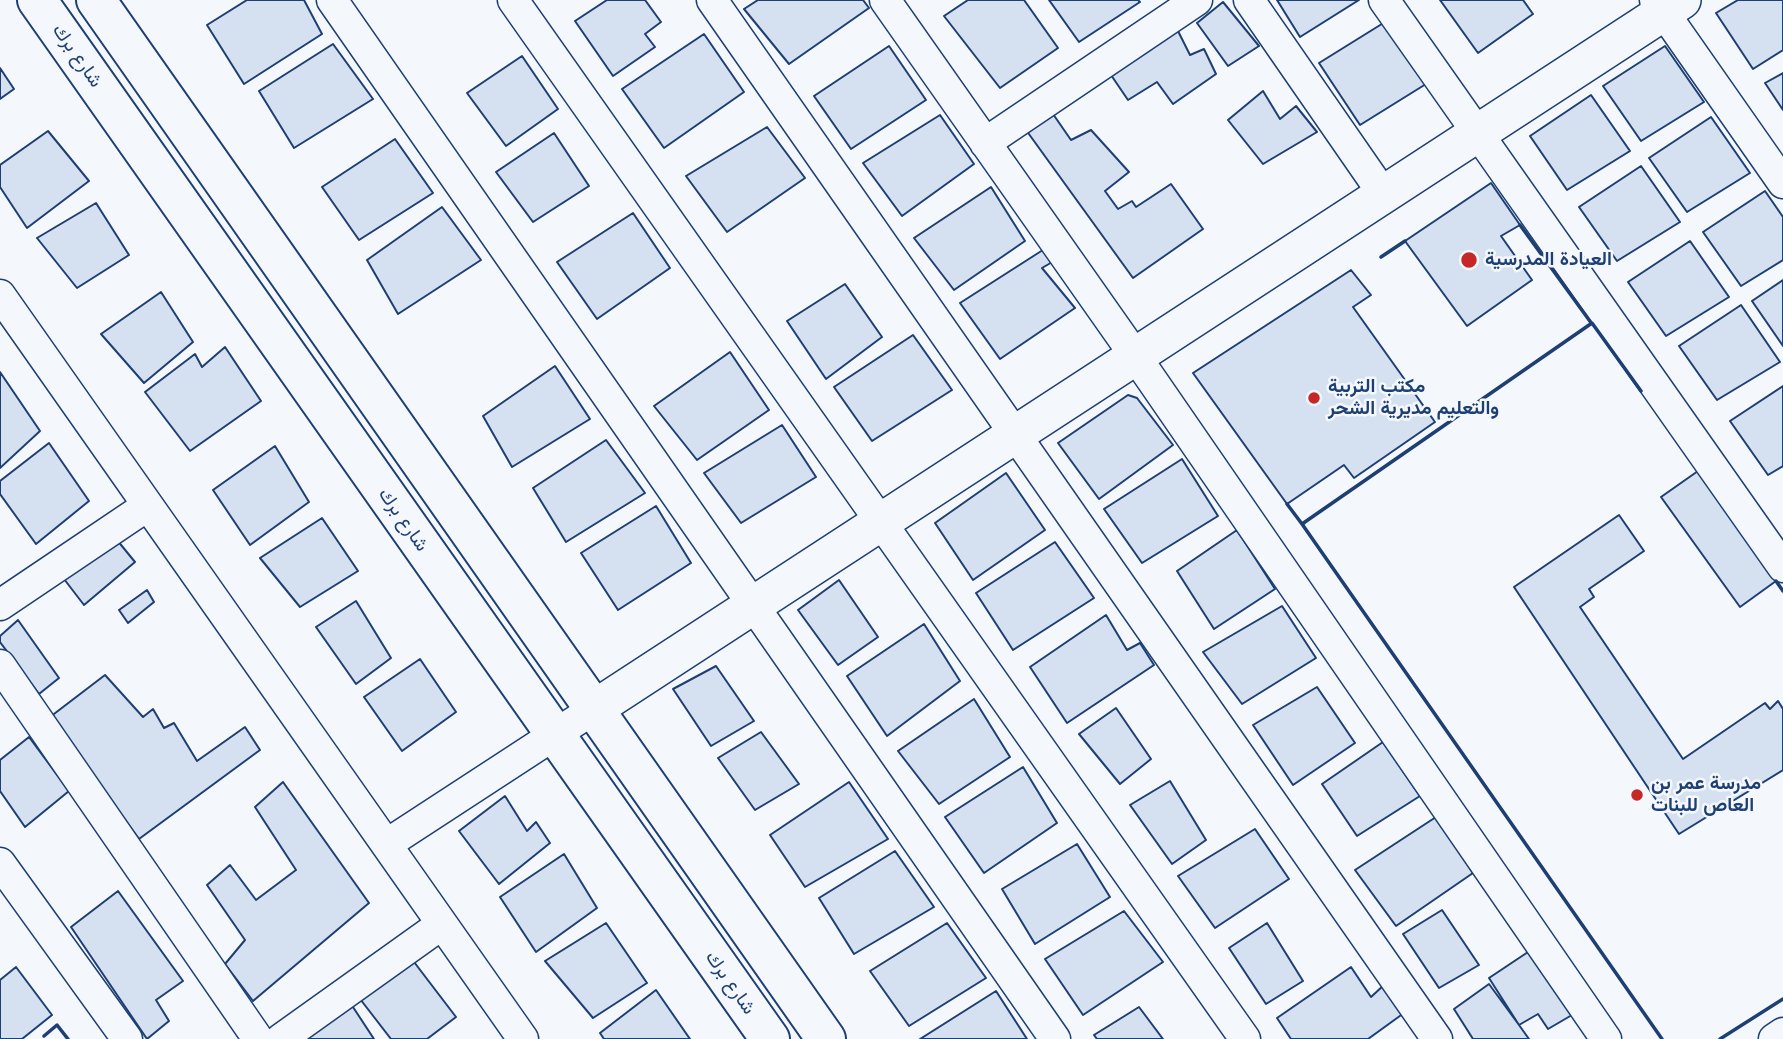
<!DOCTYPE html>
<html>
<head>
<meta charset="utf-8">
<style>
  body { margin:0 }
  canvas { display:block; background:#f4f7fb }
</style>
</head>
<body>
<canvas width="1783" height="1039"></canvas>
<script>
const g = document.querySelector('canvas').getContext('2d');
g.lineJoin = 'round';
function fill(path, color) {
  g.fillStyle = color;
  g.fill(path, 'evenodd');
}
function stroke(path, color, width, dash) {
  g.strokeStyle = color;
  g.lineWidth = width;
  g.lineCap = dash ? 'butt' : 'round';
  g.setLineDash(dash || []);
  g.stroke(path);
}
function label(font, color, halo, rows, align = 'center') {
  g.font = font + ' Arial,Vazirmatn,sans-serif';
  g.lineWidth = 5;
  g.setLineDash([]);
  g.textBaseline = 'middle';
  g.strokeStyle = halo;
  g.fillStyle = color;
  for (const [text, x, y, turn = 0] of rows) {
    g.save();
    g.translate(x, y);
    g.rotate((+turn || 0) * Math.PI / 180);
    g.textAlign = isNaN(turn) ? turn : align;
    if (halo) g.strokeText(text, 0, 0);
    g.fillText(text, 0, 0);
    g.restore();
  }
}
const building = new Path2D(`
  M247,0H304L322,34L244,84L207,25Z
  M607,0H645L661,22L645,34L655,47L613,76L575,21Z
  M758,0H863L869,8L789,64L744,9Z
  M968,0H1024L1058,48L1000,88L944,16Z
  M1049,0H1138L1140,2L1079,42Z
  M1277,0H1359L1300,37Z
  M1440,0H1523L1533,14L1478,53Z
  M1738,0H1783V50L1753,69L1716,13Z
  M1223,2L1259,46L1228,66L1197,23Z
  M1385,22L1426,84L1360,125L1319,63Z
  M1178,31L1190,55L1204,49L1216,74L1173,104L1157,82L1128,100L1111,75Z
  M704,34L744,92L664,148L622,89Z
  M333,44L373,99L294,148L259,91Z
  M889,46L926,100L851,149L814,96Z
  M1665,46L1704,102L1641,141L1603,86Z
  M522,56L558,109L506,146L467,93Z
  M0,68L14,89L0,99Z
  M1783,73V110L1765,83Z
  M1263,91L1280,119L1296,106L1317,132L1263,164L1228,120Z
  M1591,95L1630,151L1567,190L1530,136Z
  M1053,114L1071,140L1091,130L1129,172L1105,191L1118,209L1132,201L1136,207L1171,184L1203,229L1133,278L1026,130Z
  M940,115L974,164L902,216L863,163Z
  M1711,117L1750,173L1687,212L1649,158Z
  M767,127L805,178L727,232L686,176Z
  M48,131L89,181L27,228L0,187V165Z
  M554,133L589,186L533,222L496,172Z
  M395,139L433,193L359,240L322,187Z
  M1641,166L1680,222L1617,261L1579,207Z
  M1491,183L1520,225L1501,236L1532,280L1467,326L1405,241Z
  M991,187L1025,241L954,290L914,238Z
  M1765,191L1783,217V260L1741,286L1703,232Z
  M96,203L129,255L77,288L37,238Z
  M442,207L481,260L398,314L367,260Z
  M633,213L670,268L597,319L557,262Z
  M1690,241L1729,297L1666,336L1628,282Z
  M1046,248L1054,261L1042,268L1075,308L1000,359L960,303Z
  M1351,270L1371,295L1353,307L1435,422L1354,478L1344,465L1287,504L1193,373Z
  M1783,280V346L1752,301Z
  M845,284L882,337L826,379L787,321Z
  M161,292L193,342L144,383L101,334Z
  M1741,305L1780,362L1717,400L1679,346Z
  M913,335L952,390L872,441L834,387Z
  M225,347L261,401L190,451L145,392L195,354L202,367Z
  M730,352L769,410L697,460L654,406Z
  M555,366L590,419L512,467L483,416Z
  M0,372L40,431L0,468Z
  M1783,386V466L1768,475L1730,421Z
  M1128,395L1137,398L1173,445L1099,499L1058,443Z
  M782,425L816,477L741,523L704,473Z
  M606,440L645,493L566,542L533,488Z
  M49,443L89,501L36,544L0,494V481Z
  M275,446L309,502L250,545L213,490Z
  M1182,459L1218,516L1142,563L1104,509Z
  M1698,471L1776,581L1740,607L1661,497Z
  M1006,473L1045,530L973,580L935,523Z
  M656,506L691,563L618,610L581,553Z
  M1619,515L1644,551L1589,589L1594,597L1580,607L1683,759L1765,703L1770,709L1778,701L1783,709V770L1679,834L1514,587Z
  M322,518L358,571L300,607L260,558Z
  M1237,530L1275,589L1214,629L1177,571Z
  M117,540L135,562L84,605L64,579Z
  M1055,542L1094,598L1013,650L976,593Z
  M839,580L878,637L838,665L798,610Z
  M147,590L154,602L128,623L119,610Z
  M356,601L391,658L356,684L316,627Z
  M1282,606L1316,658L1242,704L1203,652Z
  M1106,615L1127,650L1140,643L1154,665L1067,723L1030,667Z
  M18,620L59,678L39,694L0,642V636Z
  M924,624L960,681L887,736L847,676Z
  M420,659L456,712L402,751L364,697Z
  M716,666L754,721L711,746L673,689Z
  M105,675L143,717L153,709L164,728L174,723L197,761L245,727L260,750L139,839L50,717Z
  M1317,687L1355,743L1293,785L1253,725Z
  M974,699L1010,757L939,804L898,751Z
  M1116,708L1151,759L1120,784L1079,734Z
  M761,732L799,784L755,810L718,758Z
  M29,737L69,791L25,827L0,791V760Z
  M1383,742L1420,796L1357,836L1322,784Z
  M1023,767L1057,823L984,873L945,817Z
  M1170,781L1206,840L1172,864L1130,805Z
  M283,782L369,903L253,1001L225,964L245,940L207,885L230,865L256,900L296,870L255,807Z
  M849,782L888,839L805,887L770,835Z
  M505,796L527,831L536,822L550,843L499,884L459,831Z
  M1436,817L1473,873L1396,926L1355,870Z
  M1255,829L1289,879L1215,928L1178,876Z
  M1077,844L1110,897L1035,944L1002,889Z
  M895,851L934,907L854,954L819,898Z
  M564,854L597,908L536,952L500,897Z
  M118,891L183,981L156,1000L169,1021L147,1039L71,927Z
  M1442,910L1479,965L1439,988L1403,934Z
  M1124,911L1163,962L1083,1015L1045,959Z
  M606,923L647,983L593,1018L545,961Z
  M947,923L986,978L909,1026L870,971Z
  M1267,923L1303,981L1266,1004L1229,948Z
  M1531,950L1572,1015L1548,1029L1538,1014L1519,1025L1489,978Z
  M411,958L456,1017L427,1039H391L357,995Z
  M16,967L52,1015L22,1039H0V980Z
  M1351,967L1371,997L1384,985L1404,1013L1368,1039H1291L1277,1018Z
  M1489,984L1519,1025L1529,1039H1473L1454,1009Z
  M656,990L690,1039H604L600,1033Z
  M996,991L1027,1039H920Z
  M351,1004L374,1039H303Z
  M1139,1007L1163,1039H1097L1094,1035Z`);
const minor = new Path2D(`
  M332,0L1055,1039
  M513,0L1245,1039
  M712,0L1437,1039
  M885,0L1136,357L1606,1039
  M1249,0L1384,195
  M1384,0L1783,567
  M1655,0L1783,183
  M985,143L1197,0
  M0,295L523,1039
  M0,605L147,506
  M0,665L258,1039
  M387,844L594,709
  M0,863L127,1039
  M281,1039L442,924
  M1774,1039L1783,1033`);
const tertiary = new Path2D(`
  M594,709L1682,0`);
const secondary = new Path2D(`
  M37,0L770,1039
  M96,0L826,1039`);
const wall = new Path2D(`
  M1520,225L1592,324
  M1381,257L1405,241
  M1641,391L1592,323L1302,524L1662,1039
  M1287,504L1302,524L1304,523
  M1776,581L1783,591
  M44,1036L57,1025L68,1039
  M1720,1039L1783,999`);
const markers = [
  [1469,260,9,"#c62828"],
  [1314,398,7,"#c62828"],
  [1637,795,7,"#c62828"]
];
const streetNames = [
  ["شارع برك",77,56,55],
  ["شارع برك",403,520,55],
  ["شارع برك",730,983,55]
];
const poiNames = [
  ["العيادة المدرسية",1485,260],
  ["مكتب التربية",1328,387],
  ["والتعليم مديرية الشحر",1328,409],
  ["مدرسة عمر بن",1651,784],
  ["العاص للبنات",1651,806]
];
fill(building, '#d5e0f0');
stroke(building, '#1d3f73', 2);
stroke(minor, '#1d3f73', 33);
stroke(tertiary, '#1d3f73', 40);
stroke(secondary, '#1d3f73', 42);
stroke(minor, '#f4f7fb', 30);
stroke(tertiary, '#f4f7fb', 37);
stroke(secondary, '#f4f7fb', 38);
stroke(wall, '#1d3f73', 3.5);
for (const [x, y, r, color] of markers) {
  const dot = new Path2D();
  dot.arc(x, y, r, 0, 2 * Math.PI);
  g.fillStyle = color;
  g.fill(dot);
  stroke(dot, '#f4f7fb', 2.5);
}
label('19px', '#1d3f73', '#f4f7fb', streetNames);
label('bold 19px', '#1d3f73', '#f4f7fb', poiNames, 'left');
</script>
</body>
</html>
